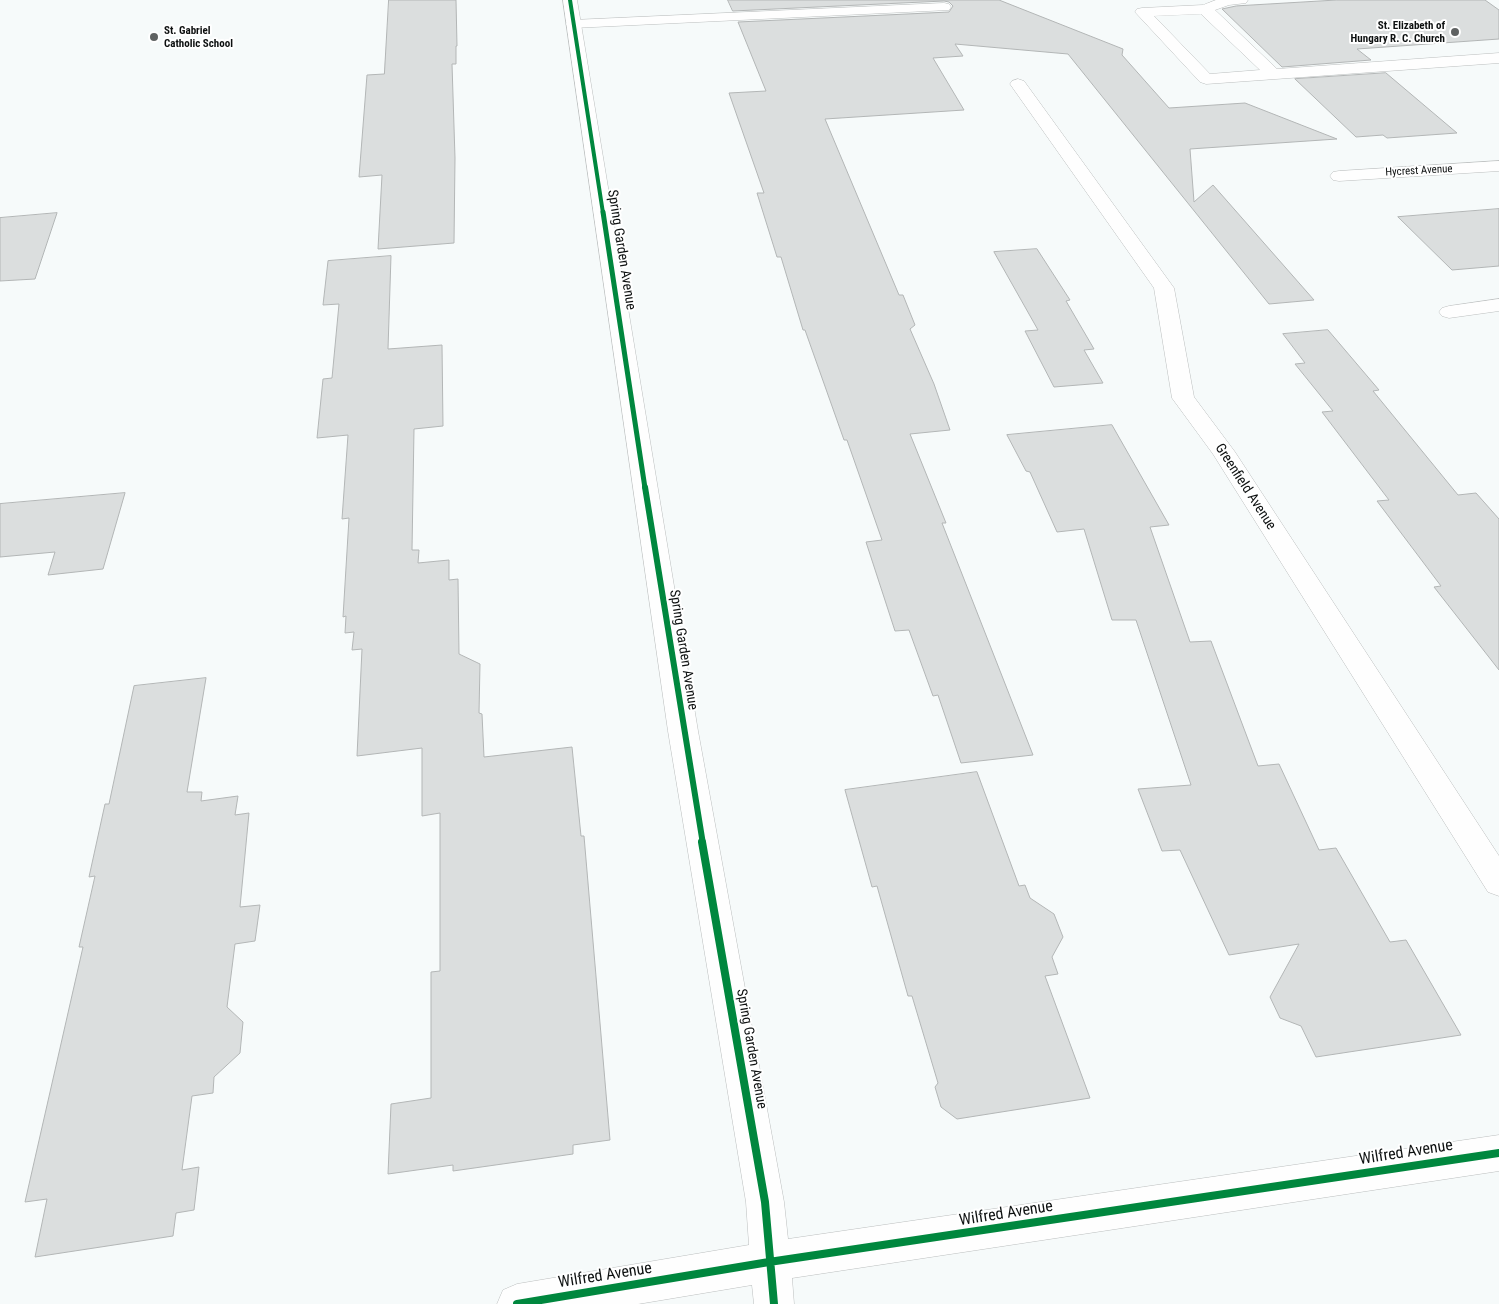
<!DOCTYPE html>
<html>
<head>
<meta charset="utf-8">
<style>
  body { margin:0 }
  canvas { display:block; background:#f6fafa }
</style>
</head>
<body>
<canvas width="1499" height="1304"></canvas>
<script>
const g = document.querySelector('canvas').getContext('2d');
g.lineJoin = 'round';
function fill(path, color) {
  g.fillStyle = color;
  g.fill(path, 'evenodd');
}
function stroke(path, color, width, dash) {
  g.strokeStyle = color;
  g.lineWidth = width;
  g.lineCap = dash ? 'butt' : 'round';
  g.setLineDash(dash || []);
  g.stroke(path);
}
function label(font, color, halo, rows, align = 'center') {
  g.font = font + ' "Roboto Condensed",sans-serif';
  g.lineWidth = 4;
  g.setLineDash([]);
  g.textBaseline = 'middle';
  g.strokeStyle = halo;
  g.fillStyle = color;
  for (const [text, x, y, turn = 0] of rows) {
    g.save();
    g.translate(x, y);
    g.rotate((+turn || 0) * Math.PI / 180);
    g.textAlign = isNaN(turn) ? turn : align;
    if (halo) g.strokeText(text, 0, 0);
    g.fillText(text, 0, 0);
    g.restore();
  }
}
const building = new Path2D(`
  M389,0H456L457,46H456V64H452L455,158L454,243L378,249L382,175L359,177L367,75L384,74Z
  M728,0H999L1123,49L1122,55L1169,108L1245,103L1337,139L1190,149L1194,202L1213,185L1314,300L1269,304L1068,54L955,44L963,56L933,58L964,110L825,119L899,295H903L915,325L910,329L934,384L950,430L910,434L946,523H942L1033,755L961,763L938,695L933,696L909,630L895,631L866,542L882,540L847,440H844L805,330H803L781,257H777L757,193H764L729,93L766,91L738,22L949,12L953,6L949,2L944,1L733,11Z
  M1337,0H1485L1499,10V39L1357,49L1371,60L1282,67L1222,9L1236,6Z
  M1386,73L1457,133L1387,138L1383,135L1356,137L1295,79Z
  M1499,209V266L1452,270L1398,217Z
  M57,213L35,279L0,281V218Z
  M1037,249L1070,300L1066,301L1094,349L1084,350L1103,383L1054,387L1025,331L1038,330L994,252Z
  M391,256L388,349L442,345L443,426L414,429L412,550H419L418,563L449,560V580L458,579L459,654L480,664L479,713L482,714L484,757L572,747L581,836H584L610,1140L573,1145V1154L453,1171V1165L388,1174L391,1104L431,1098V972L440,971V813L422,816V748L357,756L362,649L352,650L354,632L345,633L346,616L343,617L349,518L342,519L348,435L317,438L323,379L332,378L339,304L323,305L328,261Z
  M1328,330L1379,390L1373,391L1458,495L1476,493L1499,519V670L1434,587L1441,586L1377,501L1389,500L1322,412L1333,411L1295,364L1305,363L1283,334Z
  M1112,425L1169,525L1150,527L1190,642L1211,641L1258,766L1279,764L1319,850L1336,848L1390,942L1406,940L1461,1035L1316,1057L1301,1026L1280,1018L1270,997L1299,944L1229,955L1180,850L1162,851L1138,789L1191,785L1136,620H1112L1084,529L1057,532L1030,472L1026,471L1007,435Z
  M125,493L103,569L48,575L55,552L0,557V504Z
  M206,678L187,792H202L201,801L238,796L235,815L249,813L240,907L260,905L255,941L235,944L227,1007L243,1022L240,1053L214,1077L213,1093L192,1096L182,1170L199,1167L194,1210L176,1213L173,1236L35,1257L47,1199L25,1202L83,947H79L95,876L89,877L105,804H109L134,686Z
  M977,772L1019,886L1025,885L1030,898L1054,914L1063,937L1052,957L1058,974L1045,976L1090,1098L957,1119L941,1107L935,1087L938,1083L912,996H908L877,886L872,887L845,790Z`);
const service = new Path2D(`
  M1216,0H1248L1246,3L1229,5L1215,10L1277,69L1499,53V63L1206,84L1200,82L1135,12L1137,9L1142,8L1203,5ZM1201,14L1260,70L1210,74L1154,16Z
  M944,3L949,4L951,7L949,10L573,28L568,27L566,24L568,21L573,20Z
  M1499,299V311L1449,318L1442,316L1439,312L1442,308L1449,306Z`);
const minor = new Path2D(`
  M563,0H577L698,731L784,1202L788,1239L1499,1135V1171L792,1278L794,1304H754L752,1285L638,1304H497L503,1290L517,1284L749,1245L746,1202L668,731Z
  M1018,79L1024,81L1174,288L1194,397L1235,452L1499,856V896L1488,892L1213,454L1172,398L1154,288L1010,84L1012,81Z
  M1499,161V171L1339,181L1333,180L1330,176L1333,172L1339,171Z`);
const cyclewayFar3 = new Path2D(`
  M570,0L603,213`);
const cyclewayFar2 = new Path2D(`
  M603,212L645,488`);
const cyclewayFar1 = new Path2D(`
  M645,487L703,844`);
const cycleway = new Path2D(`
  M702,842L765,1202L774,1304
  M517,1304L769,1262L1499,1153`);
const markers = [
  [1455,32,5,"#5f6262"],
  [154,37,5,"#5f6262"]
];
const farPoinames = [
  ["St. Elizabeth of",1445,26],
  ["Hungary R. C. Church",1445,39],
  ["St. Gabriel",164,31,"left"],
  ["Catholic School",164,44,"left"]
];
const farStreetnames = [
  ["Hycrest Avenue",1419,171,-3]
];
const streetNames = [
  ["Spring Garden Avenue",621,250,81],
  ["Greenfield Avenue",1245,487,57],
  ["Spring Garden Avenue",683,650,81],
  ["Spring Garden Avenue",751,1049,80]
];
const nearStreetnames = [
  ["Wilfred Avenue",1406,1153,-9],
  ["Wilfred Avenue",1006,1214,-9],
  ["Wilfred Avenue",605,1276,-9]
];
fill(building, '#dbdede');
stroke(building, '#b3b6b6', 1);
stroke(service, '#bbbebe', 1);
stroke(minor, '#bbbebe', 1);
fill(service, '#fefefe');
fill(minor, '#fefefe');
stroke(cyclewayFar3, '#00873e', 4);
stroke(cyclewayFar2, '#00873e', 5);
stroke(cyclewayFar1, '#00873e', 6);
stroke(cycleway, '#00873e', 8);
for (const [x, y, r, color] of markers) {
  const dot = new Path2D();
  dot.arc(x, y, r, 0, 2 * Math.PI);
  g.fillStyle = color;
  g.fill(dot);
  stroke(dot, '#fff', 2);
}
label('bold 11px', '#0d1010', '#fff', farPoinames, 'right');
label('11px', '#0d1010', '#fff', farStreetnames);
label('14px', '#0d1010', '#fff', streetNames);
label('16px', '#0d1010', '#fff', nearStreetnames);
</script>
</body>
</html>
